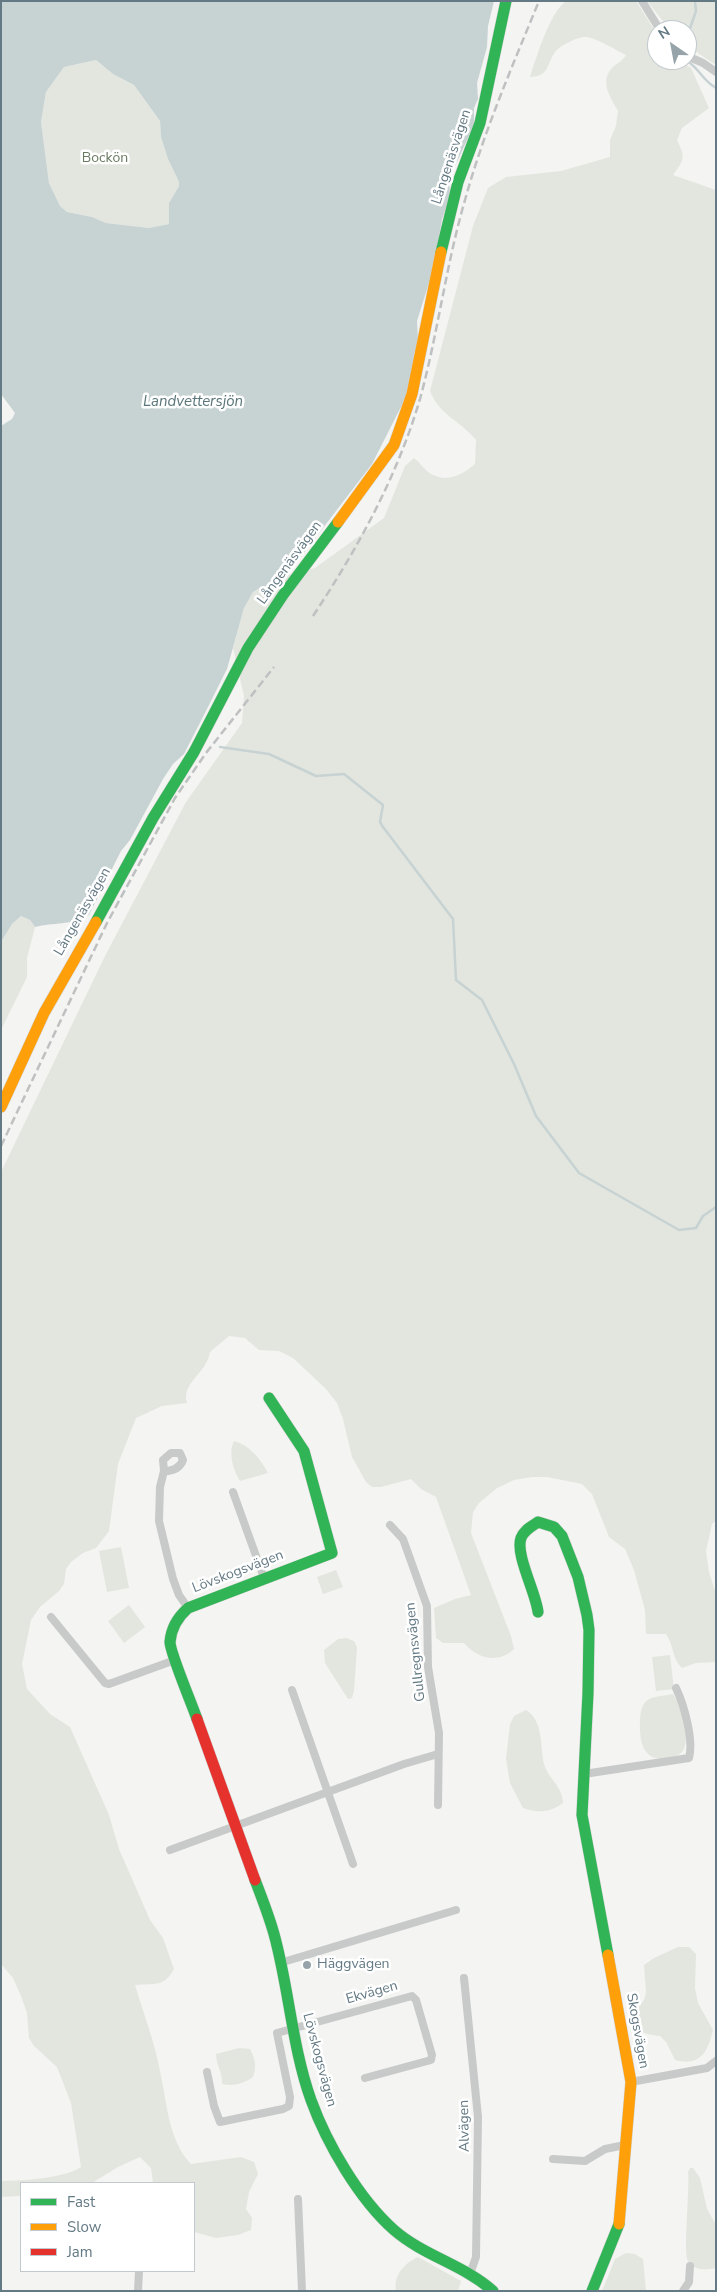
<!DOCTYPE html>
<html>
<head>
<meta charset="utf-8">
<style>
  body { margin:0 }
  #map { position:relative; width:717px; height:2292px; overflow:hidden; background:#f4f4f2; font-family:"Nunito Sans",sans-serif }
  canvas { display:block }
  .frame { position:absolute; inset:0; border:2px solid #637984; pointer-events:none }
  .legend { position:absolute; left:20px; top:2182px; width:175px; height:90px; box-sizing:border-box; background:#fff; border:1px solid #c1c9ce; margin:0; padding:6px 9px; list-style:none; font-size:15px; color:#637984 }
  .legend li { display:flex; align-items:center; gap:10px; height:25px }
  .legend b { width:25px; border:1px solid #c1c9ce }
  .north { position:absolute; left:647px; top:20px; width:50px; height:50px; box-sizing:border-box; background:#fff; border:1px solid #c1c9ce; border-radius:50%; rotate:327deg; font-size:14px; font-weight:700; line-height:20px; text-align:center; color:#637984 }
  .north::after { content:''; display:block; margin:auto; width:18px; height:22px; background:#96a4aa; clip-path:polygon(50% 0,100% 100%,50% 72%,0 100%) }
</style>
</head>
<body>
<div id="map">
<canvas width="717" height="2292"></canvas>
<div class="frame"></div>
<ul class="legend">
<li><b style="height:6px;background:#30b455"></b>Fast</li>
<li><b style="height:6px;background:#ff9f0a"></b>Slow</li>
<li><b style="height:6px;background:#e5322d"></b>Jam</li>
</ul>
<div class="north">N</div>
</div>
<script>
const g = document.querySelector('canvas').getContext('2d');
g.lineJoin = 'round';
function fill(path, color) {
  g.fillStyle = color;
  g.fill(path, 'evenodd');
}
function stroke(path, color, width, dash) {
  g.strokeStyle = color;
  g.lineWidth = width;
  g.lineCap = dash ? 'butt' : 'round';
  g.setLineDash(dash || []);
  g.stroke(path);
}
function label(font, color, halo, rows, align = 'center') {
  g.font = font + ' "Nunito Sans",sans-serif';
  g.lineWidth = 5;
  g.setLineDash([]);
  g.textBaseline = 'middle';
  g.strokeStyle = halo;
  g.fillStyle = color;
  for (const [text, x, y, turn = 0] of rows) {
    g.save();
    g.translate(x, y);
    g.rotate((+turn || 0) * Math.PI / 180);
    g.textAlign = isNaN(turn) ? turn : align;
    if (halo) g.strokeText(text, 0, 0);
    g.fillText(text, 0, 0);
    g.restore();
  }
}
const green = new Path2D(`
  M566,1H636L657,34V60H679L691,68L709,108L682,128L677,140C686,158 684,160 673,175L716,190V1521L712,1524L706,1551L709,1572L716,1594V1662L696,1663L682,1668C672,1659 674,1645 666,1634H646L645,1610L634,1570L625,1549L609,1537L592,1494L582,1484L547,1477H532L514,1480L497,1488L479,1503L473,1512L471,1533L511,1636L514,1649C499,1664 477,1659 464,1643H443L436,1638L434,1608L455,1599L471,1595L436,1497L421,1489L411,1479L381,1487H372L366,1482L352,1457L343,1419L337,1403L326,1389L293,1358L279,1351L259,1350L245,1338L229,1336L210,1352C206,1375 181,1382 187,1403L162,1406L136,1418L118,1464L109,1531L96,1548L83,1553L71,1562L66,1569L64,1584L59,1591L40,1607L31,1620L22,1664L27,1689L50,1714L70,1727L109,1815L119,1849L150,1920L163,1938L174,1969C164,1988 153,1983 135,1985C143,2012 155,2043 160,2071C167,2102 168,2140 191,2164L241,2157L254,2162L258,2174L249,2192L246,2209L252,2218L251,2230L238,2235L216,2238L194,2232V2183H153L151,2168L140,2157L118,2167L92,2183H21V2196L1,2197V2181C21,2181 66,2178 81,2167L71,2103L57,2067L34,2046L29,2038L27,2013L21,1996L13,1978L1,1964V1172L105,956L186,802L242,723L244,696L233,648L244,608L253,592L260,588L277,583L287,575L315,568L384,518L405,466L414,458C420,462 425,471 431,474C448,483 462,475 475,464L476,440C461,421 439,415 430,391L473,226L488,188L506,177L561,171L610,157V140L616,126L618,111C611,98 599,82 612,68C617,63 622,62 626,55C616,50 596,38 586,37C579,36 559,46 555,52C546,65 550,76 530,77C536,58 550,12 566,1Z
  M647,1H716V65L687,46V30H670Z
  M96,60L113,74L134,85L160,121L161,137L168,159L179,182V186L169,203V224L149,228L106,223L92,217L67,212L60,206L49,183L41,122L46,92L64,67Z
  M21,916L30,920L35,927L27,958V977L1,1030V942L12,924Z
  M234,1441C249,1445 260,1458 268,1473L240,1481C233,1470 228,1452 234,1441Z
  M121,1547L129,1588L107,1592L99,1551Z
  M336,1570L343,1587L323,1594L317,1577Z
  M129,1605L145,1627L124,1643L108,1621Z
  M346,1638L354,1641L357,1647L354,1691L352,1698L348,1699L325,1663L324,1650L338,1639Z
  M670,1655L674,1689L656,1691L652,1657Z
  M673,1694C681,1705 692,1740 682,1752C678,1756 673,1757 668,1758C643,1763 639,1741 640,1721C641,1695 652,1698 673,1694Z
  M526,1710C544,1721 540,1747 544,1764C549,1780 562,1785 563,1803C549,1813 539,1813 523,1808L510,1783L506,1759L510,1724L514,1716Z
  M678,1947H689L696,1954L695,1988L698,2003L713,2030C708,2051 701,2067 675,2060L666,2042L660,2036C646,2034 634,2033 632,2016L644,2000L646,1993L644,1965L654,1958Z
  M239,2048L250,2049C255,2059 257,2066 253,2077C244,2083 234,2087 222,2084C223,2073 216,2065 216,2054Z
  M690,2168H693L700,2178L707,2209L716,2225V2268C706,2270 694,2271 688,2261C683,2253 690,2188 688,2172Z
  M626,2253L635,2254L643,2259L646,2291H602L615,2259Z
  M418,2257L461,2281L458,2291H396C393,2275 405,2263 418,2257Z`);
const water = new Path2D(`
  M1,1H494L488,26L487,47L477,83L478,99L474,108V125L449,179L450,196L442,219L434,267L417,321L418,342L414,354L415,360L407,395L372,464L287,575L277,583L260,588L253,592L244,608L227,669L209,705L184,754L173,764L163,779L130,840L121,851L89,915C70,926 54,922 35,927L30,920L21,916L12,924L1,942V426L12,419L15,413L1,394ZM96,60L113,74L134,85L160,121L161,137L168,159L179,182V186L169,203V224L149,228L106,223L92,217L67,212L60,206L49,183L41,122L46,92L64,67Z`);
const stream = new Path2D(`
  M687,37L696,11L695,1
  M686,60C701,70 701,79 716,88
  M220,747L269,754L316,776L344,774L383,805L380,822L383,827L453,919L456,980L482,1000L514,1064L536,1116L579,1173L679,1230L696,1228L703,1216L716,1207`);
const street = new Path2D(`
  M642,1L660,30
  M687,56L703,63L716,72
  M164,1471C173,1471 180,1468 183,1460L180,1453H171L163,1460L164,1471L160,1487L159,1521L173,1579L179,1595L188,1608
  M233,1492L264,1578
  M390,1525L403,1539L427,1606L428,1667L439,1733L438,1805
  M51,1617L105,1683L109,1684L175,1660
  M292,1690L353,1864
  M584,1774L689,1758C694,1740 684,1705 676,1688
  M170,1850L404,1764L438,1754
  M280,1963L456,1910
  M464,1978L478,2117L476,2257L470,2274
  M207,2072L214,2106L220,2122L283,2109L289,2106L290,2097L277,2033L412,1996L416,2000L432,2055L431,2060L365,2078
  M631,2082L707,2068L716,2061
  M553,2159L585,2161L605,2149L625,2145
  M298,2199L302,2291
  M138,2291L139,2271
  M683,2291L689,2282L690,2266`);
const fast = new Path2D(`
  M441,252L458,182L480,123L506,1
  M96,922L153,818L194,752L248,648L283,595L338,522
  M538,1612C536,1593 515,1554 521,1538C524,1530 531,1527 538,1522L554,1527L562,1536L578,1577L587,1615L589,1630L588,1693L582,1815L608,1955
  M197,1719C192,1704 170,1653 170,1642C171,1628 178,1617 188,1608L332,1553L304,1451L269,1398
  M255,1880C262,1898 269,1916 274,1934C289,1988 292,2047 311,2100C327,2144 359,2199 394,2230C424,2256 464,2265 493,2291
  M592,2291L619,2224`);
const slow = new Path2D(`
  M338,522L394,445L412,394L441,252
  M1,1107L44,1013L96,922
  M608,1955L631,2082L619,2224`);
const jam = new Path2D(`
  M197,1719L255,1880`);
const rail = new Path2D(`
  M313,616C358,548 397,477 420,399C438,333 446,265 465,200C484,131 512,67 539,1
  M1,1146L107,923L175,798L206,753L274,667`);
const markers = [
  [307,1965,5,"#96a4aa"]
];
const streetNames = [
  ["Långenäsvägen",452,157,-72],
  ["Långenäsvägen",290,563,-54],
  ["Långenäsvägen",83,912,-60],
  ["Lövskogsvägen",238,1572,-21],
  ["Gullregnsvägen",416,1652,-96],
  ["Ekvägen",372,1993,-16],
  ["Skogsvägen",637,2031,80],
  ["Lövskogsvägen",319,2060,75],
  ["Alvägen",465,2126,-91]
];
const parkNames = [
  ["Bockön",105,159]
];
const poiNames = [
  ["Häggvägen",317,1965]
];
const waterNames = [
  ["Landvettersjön",193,402]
];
fill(green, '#e3e6df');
fill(water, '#c7d2d3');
stroke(stream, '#c7d2d3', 2.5);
stroke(fast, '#d1d2d2', 12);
stroke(slow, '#d1d2d2', 12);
stroke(jam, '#d1d2d2', 12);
stroke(street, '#c8caca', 8);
stroke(fast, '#30b455', 11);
stroke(slow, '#ff9f0a', 11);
stroke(jam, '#e5322d', 11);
stroke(rail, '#bec0c1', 2.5, [8, 4]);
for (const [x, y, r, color] of markers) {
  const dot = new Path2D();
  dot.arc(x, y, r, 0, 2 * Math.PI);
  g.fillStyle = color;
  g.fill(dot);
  stroke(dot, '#fff', 2);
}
label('14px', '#637984', '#fff', streetNames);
label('14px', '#6a7a62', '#fff', parkNames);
label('14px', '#637984', '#fff', poiNames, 'left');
label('italic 15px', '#5a767a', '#fff', waterNames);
</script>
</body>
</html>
